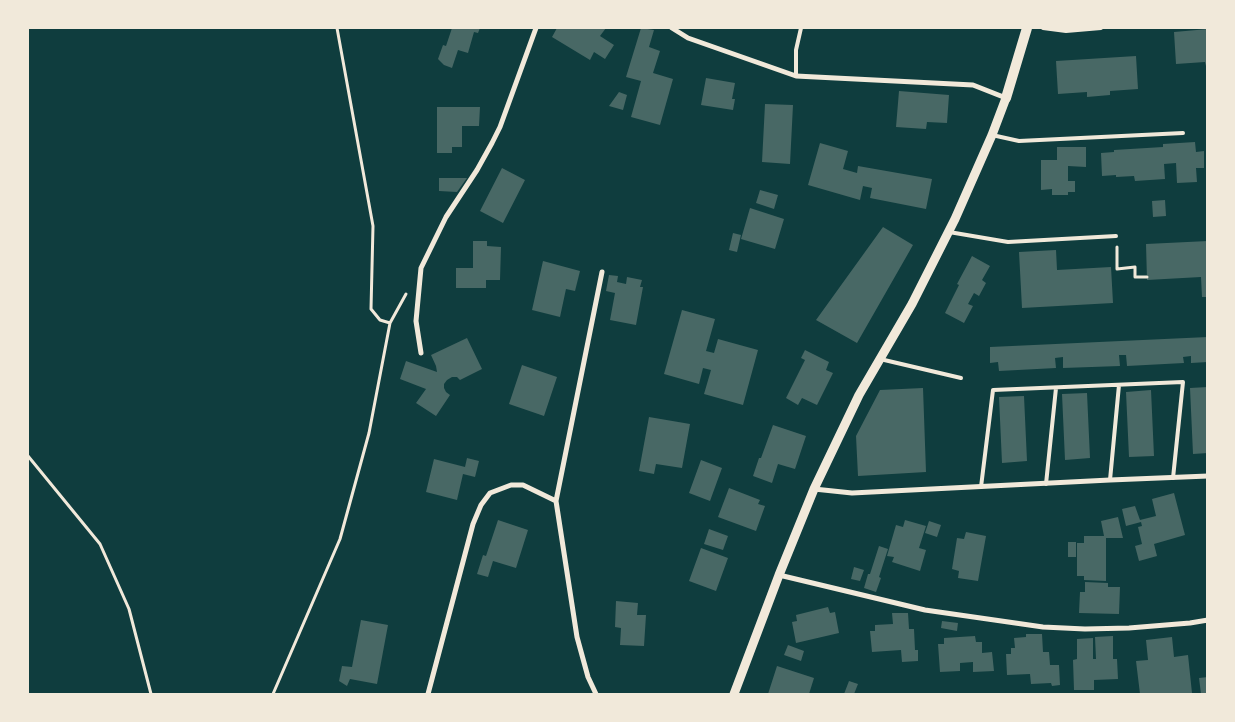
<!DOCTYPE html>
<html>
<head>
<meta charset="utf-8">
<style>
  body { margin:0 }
  #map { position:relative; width:1235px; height:722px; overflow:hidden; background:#0f3d3e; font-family:Signika,sans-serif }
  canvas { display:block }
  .frame { position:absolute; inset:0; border:29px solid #f1e9da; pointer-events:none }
</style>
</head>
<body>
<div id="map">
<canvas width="1235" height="722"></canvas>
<div class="frame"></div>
</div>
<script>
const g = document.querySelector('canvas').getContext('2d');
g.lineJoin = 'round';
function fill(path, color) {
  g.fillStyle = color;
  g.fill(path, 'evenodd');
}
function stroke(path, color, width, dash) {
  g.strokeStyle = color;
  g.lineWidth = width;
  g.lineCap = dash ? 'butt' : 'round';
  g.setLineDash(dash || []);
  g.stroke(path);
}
const building = new Path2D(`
  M452,28H480L478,33L474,32L468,53L458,50L452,68L444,65L438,59L443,45L446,46Z
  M557,28H606L600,36L614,45L605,59L594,52L590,60L552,37Z
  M641,28L654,30L649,47L660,51L653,73L673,79L660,125L631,117L641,81L626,77Z
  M1208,29V66H1206L1205,62L1176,64L1174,32Z
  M1136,56L1138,89L1110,91V95L1087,97V92L1058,94L1056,61Z
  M706,78L735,83L732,99H735L733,110L701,105Z
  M899,91L949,95L947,123L927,122L926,129L896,127Z
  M619,92L627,95L623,110L609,106Z
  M765,104L793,105L790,164L762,162Z
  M437,107H480L479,126H462V147H452V153H437Z
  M1195,142L1196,152L1204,151V168H1196L1197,182L1177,183L1176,163L1164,164L1165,179L1135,181L1134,176L1116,177V175L1102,176L1101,153L1114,152V150L1163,147V144Z
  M820,143L848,151L843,169L857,173L858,166L932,179L926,209L870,198L872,188L863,186L860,200L808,185Z
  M1057,147H1086V167L1068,166V181H1075V192H1068V195H1052V189L1041,190V160H1057Z
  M502,168L525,180L503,223L480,211Z
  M439,178H467L457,192L439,191Z
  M760,190L778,195L774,209L756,203Z
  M1165,200L1166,216L1153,217L1152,201Z
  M750,208L784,219L775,249L741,239Z
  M883,227L913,245L857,343L816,320Z
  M733,233L741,235L737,252L729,250Z
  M473,241H487V246L501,247L500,280H486V288H456V268H473Z
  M1208,241V297H1202L1201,277L1147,280L1146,244Z
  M1056,250L1057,270L1111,267L1113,303L1022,308L1019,252Z
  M972,256L990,266L982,280L986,283L979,296L974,293L968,304L973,306L964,323L945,313L959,285L957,284Z
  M543,261L580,271L575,291L566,289L560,317L532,310Z
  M609,275L618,276L617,282L626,284L627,277L642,280L640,287H643L636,325L610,320L615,293L606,291Z
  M682,310L715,319L706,351L714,353L718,339L758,350L743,405L704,394L711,370L703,368L699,384L664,374Z
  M1208,337V362L1191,363V356L1183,357L1184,363L1127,366L1126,355H1119L1120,366L1063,368V357L1055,358L1056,368L999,371L998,362L990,363V347Z
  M467,338L482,369L460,380L457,377H452L447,380L444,384V388L446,392L450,395L436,416L416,403L426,389L400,379L406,361L437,372L436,366L431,355Z
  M805,350L829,362L826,370L833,373L817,405L802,398L798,405L786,398L805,360L801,358Z
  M522,365L557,377L544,416L509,404Z
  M1208,387V453L1193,454L1190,388Z
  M923,388L926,472L858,476L856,436L880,390Z
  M1151,390L1154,456L1129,457L1126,392Z
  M1087,393L1090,458L1065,460L1062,394Z
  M1024,396L1027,461L1002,463L999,397Z
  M649,417L690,424L682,468L656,464L654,474L639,471Z
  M773,425L806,436L795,469L778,464L772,483L753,476L759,458H761Z
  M467,458L479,461L475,477L463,474L457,500L426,492L434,459L465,467Z
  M701,460L722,468L710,501L689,493Z
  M729,488L760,500L758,504L765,506L756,531L718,517Z
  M1174,493L1185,535L1154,544L1157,556L1139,561L1135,546L1142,544L1138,527L1142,526L1141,522L1126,526L1122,509L1135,506L1140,520L1156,516L1152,499Z
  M1118,517L1123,538H1106V581L1084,580V576H1077V543H1084V536H1104L1101,521Z
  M498,520L528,530L516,568L493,561L488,577L477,574L483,555L486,556Z
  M905,520L926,526L919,548L926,550L920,571L892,562L894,557L887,556L896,525L903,527Z
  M929,521L941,525L937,537L925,533Z
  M709,529L728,536L723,550L704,544Z
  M966,532L986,536L978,581L958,578L959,571L952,569L957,538L964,539Z
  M1068,542H1076V557H1068Z
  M879,546L888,549L879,577L881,578L876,592L864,588L868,574H870Z
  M701,548L728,558L716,591L689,581Z
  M854,567L864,570L860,581L851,579Z
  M1085,582L1108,583V587H1120L1119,614L1079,613L1080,592H1085Z
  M616,601L638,603L637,615H646L644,646L620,645L621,628L615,627Z
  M828,607L830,613L835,612L839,633L796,643L792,622L797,621L796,615Z
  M892,613H908L909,629H914L915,650H918V661L902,662L901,650L872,652L870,631H875V625L893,624Z
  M361,620L388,625L377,684L350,679L347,686L339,681L342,666L352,667Z
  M942,621L958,623L957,631L941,628Z
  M1026,634H1042L1043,652H1049L1050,665H1059L1060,685L1052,686L1051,683L1031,684L1030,674L1007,675L1006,654H1011V648H1015L1014,638L1026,637Z
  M975,636L976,642H982V653L992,652L994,671L973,672V662L960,663V671L940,672L938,644H944V638Z
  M1113,636V659H1117L1118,679L1094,680V690H1074L1073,660L1077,659V639L1093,638V659H1096L1095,637Z
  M1172,637L1174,657L1188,655L1192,693L1175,694H1140L1136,661L1148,660L1146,640Z
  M788,645L804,651L801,661L784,655Z
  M777,666L814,678L809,694H768Z
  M1208,677V694H1201L1199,678Z
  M849,681L858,684L854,694H844Z`);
const path = new Path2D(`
  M337,28L373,226L371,309L380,320L390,323
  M1117,247V269L1135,267V277H1147
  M28,456L100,544L129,609L151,694
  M273,694L340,539L369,433L390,323L406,294`);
const service = new Path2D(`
  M1043,28L1066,31L1101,28
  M796,76V50L801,28
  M992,135L1019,141L1183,133
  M949,232L1008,242L1116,236
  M880,359L961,378
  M1110,480L1119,385
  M1046,484L1056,388
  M981,487L993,390L1183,382L1173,478`);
const minor = new Path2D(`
  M672,28L688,38L796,76L973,85L1006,98
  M421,353L416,321L421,268L446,217L477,170L492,143L500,127L536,28
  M814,489L852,493L1110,480L1208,476
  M556,501L602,272
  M779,575L925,610L1043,627L1085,629L1129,628L1190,623L1208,620
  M428,694L473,524L481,505L490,493L511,485H523L556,501L577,637L588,677L596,694`);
const tertiary = new Path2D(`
  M734,694L779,575L814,489L859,395L912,304L955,219L992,135L1006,98`);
const secondary = new Path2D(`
  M1006,98L1027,28`);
fill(building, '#486865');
stroke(path, '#f1e9da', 3);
stroke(service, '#f1e9da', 4);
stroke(minor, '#f1e9da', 5);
stroke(tertiary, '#f1e9da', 9);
stroke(secondary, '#f1e9da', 10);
</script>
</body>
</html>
